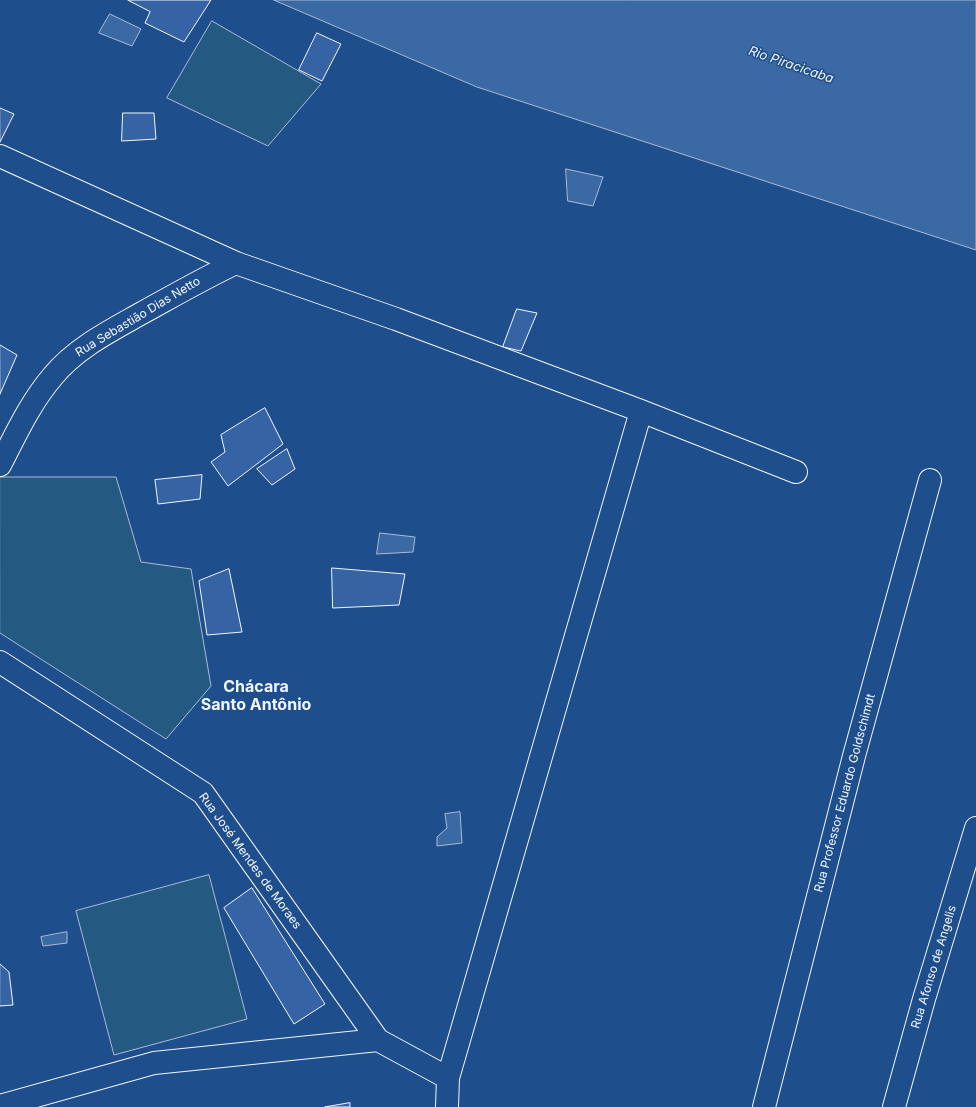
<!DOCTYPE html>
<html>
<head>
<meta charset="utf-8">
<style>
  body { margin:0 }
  canvas { display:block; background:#1f4e8c }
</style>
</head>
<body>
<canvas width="976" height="1107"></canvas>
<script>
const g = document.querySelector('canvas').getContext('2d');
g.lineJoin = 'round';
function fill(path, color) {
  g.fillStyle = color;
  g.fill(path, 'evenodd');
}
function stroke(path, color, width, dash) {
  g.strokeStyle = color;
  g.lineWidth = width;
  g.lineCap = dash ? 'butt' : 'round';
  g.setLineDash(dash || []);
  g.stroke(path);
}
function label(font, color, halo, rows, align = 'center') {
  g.font = font + ' Inter,sans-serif';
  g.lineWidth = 3;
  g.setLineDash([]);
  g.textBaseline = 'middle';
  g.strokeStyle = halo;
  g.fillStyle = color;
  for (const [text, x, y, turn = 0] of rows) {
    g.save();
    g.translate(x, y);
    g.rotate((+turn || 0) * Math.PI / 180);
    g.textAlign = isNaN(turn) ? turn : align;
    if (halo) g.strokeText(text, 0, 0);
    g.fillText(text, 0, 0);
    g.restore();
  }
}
const green = new Path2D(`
  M212,21L321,84L268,146L167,98Z
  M0,477H116L141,562L191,569L211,686L166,739L0,633Z
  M209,875L247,1019L114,1055L76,911Z`);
const water = new Path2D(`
  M274,0H976V250L477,87Z
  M110,14L141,29L132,46L99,33Z
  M566,169L603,177L593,206L568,201Z
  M380,533L415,537L413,552L377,554Z
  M460,812L462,843L437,846V837L447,828L445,814Z
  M67,932V943L43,946L41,937Z`);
const building = new Path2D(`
  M128,0H211L184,42L145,23L150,12Z
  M317,33L341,44L322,81L299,70Z
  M0,108L14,114L0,142Z
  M123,113H154L156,139L122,141Z
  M517,309L537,313L521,351L503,347Z
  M0,345L17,355L0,394Z
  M265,408L283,444L228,486L211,462L225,452L221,435Z
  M287,449L295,469L272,485L257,469Z
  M202,475L200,499L158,504L155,480Z
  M332,568L405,574L399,605L333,608Z
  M229,569L242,632L207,635L199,581Z
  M252,888L325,1004L294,1024L224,908Z
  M0,964L9,972L13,1005L0,1006Z
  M350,1103V1107H325Z`);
const minor = new Path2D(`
  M0,156L236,263L396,319L641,411L796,472
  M0,465C16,434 30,403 53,376C76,348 110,331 142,313C173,296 204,278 236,263
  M0,662L203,793L378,1040L448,1078
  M0,1106L154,1063L378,1040
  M447,1107L448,1078L641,411
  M764,1107L854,756L930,480
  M894,1107L924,999L976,828`);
const streetNames = [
  ["Rua Sebastião Dias Netto",138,317,-31],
  ["Rua Professor Eduardo Goldschimdt",845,793,-75],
  ["Rua José Mendes de Moraes",250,861,54],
  ["Rua Afonso de Angelis",934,967,-73]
];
const waterNames = [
  ["Rio Piracicaba",791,65,19]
];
const districtNames = [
  ["Chácara",256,687],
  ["Santo Antônio",256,705]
];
fill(green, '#245a82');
stroke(green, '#a8bbd7', 1);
fill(water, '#3b69a3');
stroke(water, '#a8bbd7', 1);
fill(building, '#3563a3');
stroke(building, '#f2f6ff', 1);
stroke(minor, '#f2f6ff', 24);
stroke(minor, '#1f4e8c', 22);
label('12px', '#f2f6ff', '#1f4e8c', streetNames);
label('italic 13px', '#f2f6ff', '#1f4e8c', waterNames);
label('bold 16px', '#f2f6ff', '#1f4e8c', districtNames);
</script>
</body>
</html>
